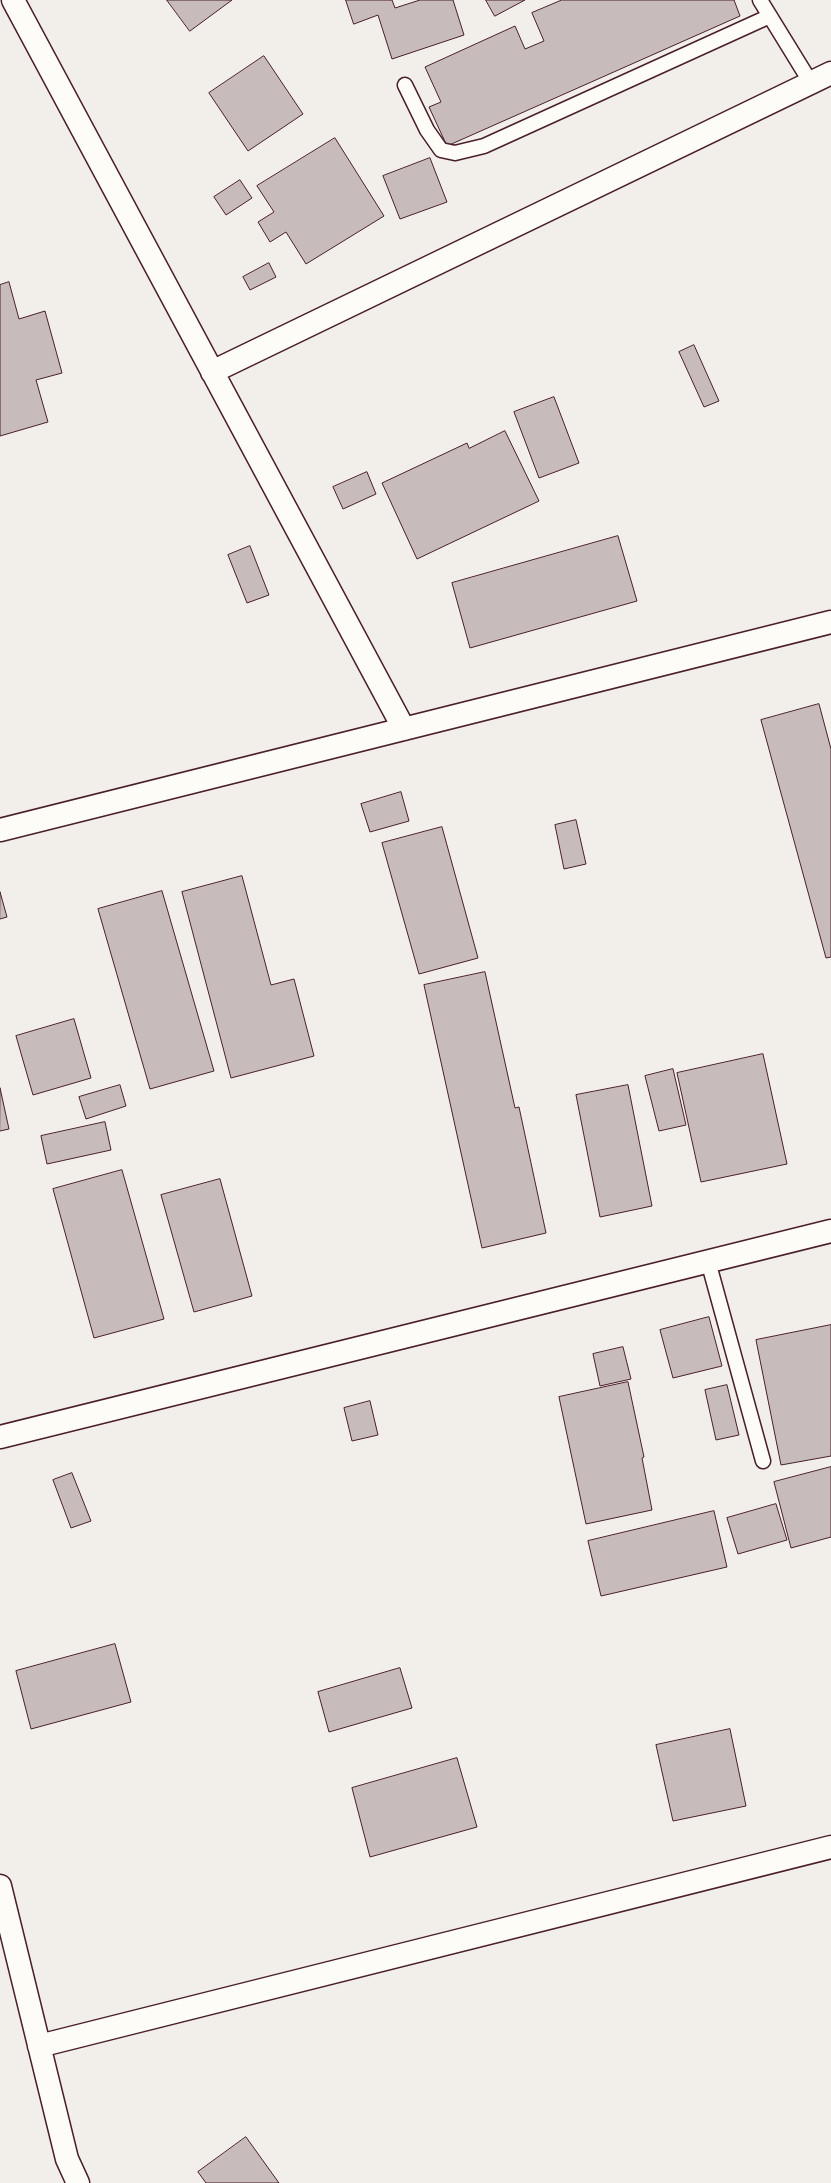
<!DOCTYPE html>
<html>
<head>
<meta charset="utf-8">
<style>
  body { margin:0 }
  canvas { display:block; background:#f2efeb }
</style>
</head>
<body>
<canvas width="831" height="2183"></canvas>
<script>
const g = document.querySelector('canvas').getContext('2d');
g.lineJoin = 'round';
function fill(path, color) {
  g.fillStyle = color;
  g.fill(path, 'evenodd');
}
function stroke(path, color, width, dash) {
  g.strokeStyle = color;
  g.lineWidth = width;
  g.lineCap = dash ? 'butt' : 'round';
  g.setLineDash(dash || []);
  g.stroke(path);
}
const building = new Path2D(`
  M167,0H232L190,31Z
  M346,0H392L395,8L420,0H453L464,35L392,59L378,15L354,24Z
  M486,0H525L495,16Z
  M562,0H734L740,16L447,146L429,107L441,102L425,67L515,26L525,49L544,41L532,13Z
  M264,56L303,114L248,151L209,93Z
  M335,138L384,216L306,264L286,232L270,242L258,222L274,212L257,186Z
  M430,158L447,202L400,219L383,176Z
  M240,180L252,198L226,215L214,197Z
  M269,263L276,277L250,290L243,277Z
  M9,282L19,319L45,311L62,373L36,380L48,422L0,436V285Z
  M694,345L719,401L704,407L679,352Z
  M554,397L579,463L539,478L514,412Z
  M505,431L539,501L417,559L382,483L467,443L469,448Z
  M367,472L376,494L343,509L333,487Z
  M618,536L637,601L470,648L452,583Z
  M250,546L269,595L247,603L228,555Z
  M819,704L831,749V957L826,958L761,720Z
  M401,792L409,821L370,832L361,804Z
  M576,820L586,864L564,869L555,825Z
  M442,827L478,958L419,974L382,843Z
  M242,876L271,985L294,979L314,1056L231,1078L182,892Z
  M162,891L214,1071L150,1089L98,909Z
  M0,892L7,917L0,919Z
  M485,972L515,1108L519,1107L546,1233L482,1248L424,985Z
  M74,1019L91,1078L33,1095L16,1036Z
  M763,1054L787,1164L701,1182L677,1073Z
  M673,1069L686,1125L659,1131L645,1076Z
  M120,1085L126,1106L86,1119L79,1097Z
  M628,1085L652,1206L600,1217L576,1095Z
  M0,1088L9,1129L0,1131Z
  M105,1122L111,1150L47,1164L41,1136Z
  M122,1170L164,1319L94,1338L53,1189Z
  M220,1179L252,1296L194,1312L161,1195Z
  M709,1317L722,1366L673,1378L660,1330Z
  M831,1325V1456L781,1465L756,1340Z
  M623,1347L631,1379L600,1386L593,1354Z
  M628,1382L644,1457L642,1458L652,1510L586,1524L559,1397Z
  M727,1385L739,1435L716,1440L705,1390Z
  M370,1401L378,1435L352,1441L344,1408Z
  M831,1467V1537L791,1548L774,1482Z
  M72,1473L91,1521L71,1528L53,1480Z
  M776,1504L787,1540L738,1554L727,1518Z
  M714,1511L727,1567L601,1596L588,1541Z
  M115,1644L131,1702L31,1729L16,1671Z
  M400,1668L412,1708L329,1732L318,1692Z
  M730,1729L746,1806L673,1821L656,1745Z
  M457,1758L477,1827L370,1857L352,1788Z
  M246,2137L279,2183H206L198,2172Z`);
const service = new Path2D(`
  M760,0L811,83
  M405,85L427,130L441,150L455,153L484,146L770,16
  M708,1261L763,1461`);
const minor = new Path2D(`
  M13,0L404,729
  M212,372L831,73
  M0,830L831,622
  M0,1437L831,1231
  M0,1886L67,2159L78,2183
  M39,2046L831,1847`);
fill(building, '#c8bbbb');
stroke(building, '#4a1f2b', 1);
stroke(service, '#4a1f2b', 17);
stroke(minor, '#4a1f2b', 25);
stroke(service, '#fdfcf7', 14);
stroke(minor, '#fdfcf7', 22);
</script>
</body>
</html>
